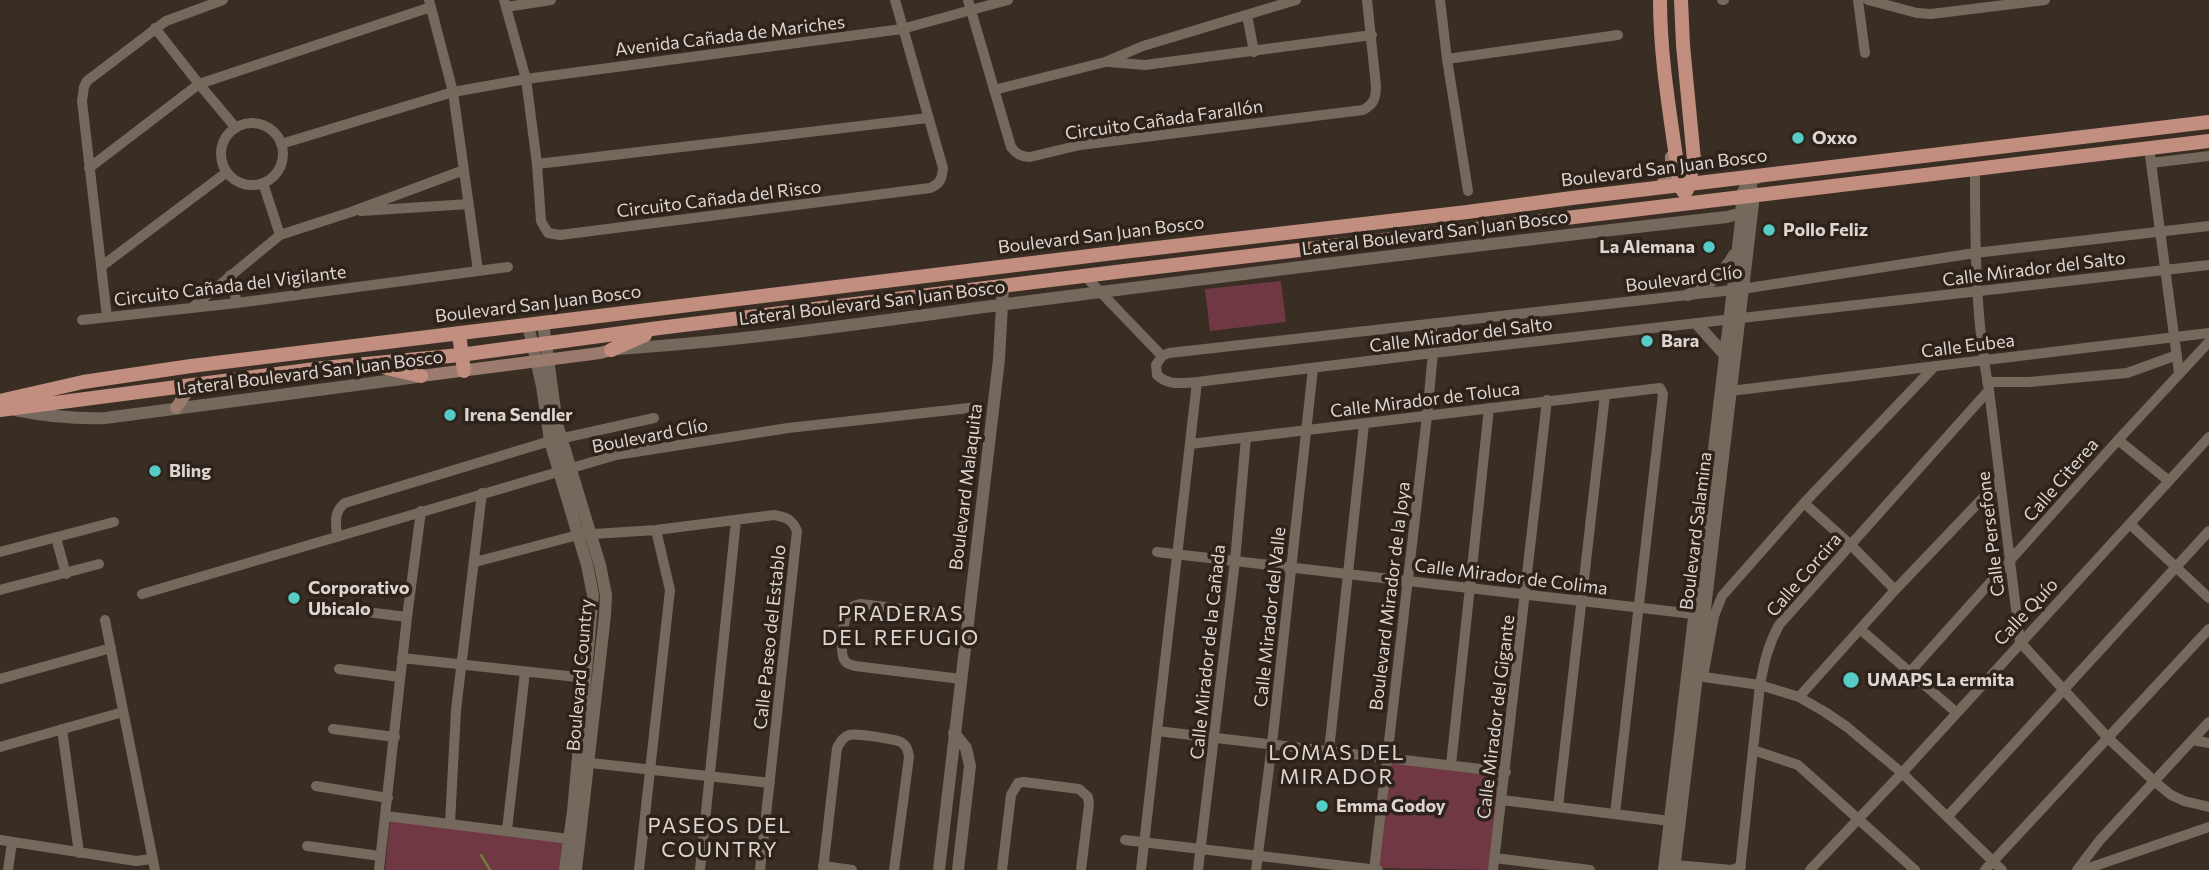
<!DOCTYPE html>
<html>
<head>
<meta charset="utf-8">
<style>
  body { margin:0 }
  canvas { display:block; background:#392d24 }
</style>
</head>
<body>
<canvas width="2209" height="870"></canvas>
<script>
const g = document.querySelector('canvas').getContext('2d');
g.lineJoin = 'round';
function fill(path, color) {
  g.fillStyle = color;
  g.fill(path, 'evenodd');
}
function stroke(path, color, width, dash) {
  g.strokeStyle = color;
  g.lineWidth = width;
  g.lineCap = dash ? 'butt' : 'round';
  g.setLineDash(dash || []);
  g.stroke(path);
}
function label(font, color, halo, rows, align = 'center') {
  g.font = font + ' Commissioner,sans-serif';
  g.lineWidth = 7;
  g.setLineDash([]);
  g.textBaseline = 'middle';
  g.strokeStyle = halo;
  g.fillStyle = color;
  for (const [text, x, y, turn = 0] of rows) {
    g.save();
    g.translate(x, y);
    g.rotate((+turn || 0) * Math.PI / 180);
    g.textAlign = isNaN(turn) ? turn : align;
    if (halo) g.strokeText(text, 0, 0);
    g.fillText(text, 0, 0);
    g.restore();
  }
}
const green = new Path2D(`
  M1281,281L1286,322L1210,331L1205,289Z
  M1385,757L1506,770L1495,870L1374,868Z
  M390,821L566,842L562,870H385Z`);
const stream = new Path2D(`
  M481,855L490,870`);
const minor = new Path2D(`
  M429,0L453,92L478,271
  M504,0L526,79L537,164L541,221L548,233L560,235L930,188C940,184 942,179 943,168L895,0
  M968,0L1011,147C1016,154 1021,157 1030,157L1080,145L1363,110C1374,104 1376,98 1376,86L1367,0
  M1440,0L1447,59L1468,191
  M1722,0H1724
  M1858,0L1865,53
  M1868,0L1917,13L1931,14L2045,0
  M506,7L551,0
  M1247,15L1254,52
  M155,28L199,84L236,128
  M1447,59L1618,35
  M1109,62L1145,65L1372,35
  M994,90L1105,62L1143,46L1296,0
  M221 154a31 31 0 1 1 62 0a31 31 0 1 1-62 0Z
  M281,144L453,92L526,79L902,29L1008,0
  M2149,148L2179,373
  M2151,163L2209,156
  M537,164L928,118
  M89,168L199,84L431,7
  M1975,168C1975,242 1975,317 1989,390L2020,642L2108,738L2154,781L2171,795L2184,801L2209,807
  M263,183L280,235
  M361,211L469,204
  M102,266L227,172
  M230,275L237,303
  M1085,276L1162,356
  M194,306L280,235L351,212L464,170
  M107,317L82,101L84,87L87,81L166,21L223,0
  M82,320L237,303L508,267
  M1162,356L1156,365L1157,375C1169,386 1182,383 1197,382L1433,353L2209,265
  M1162,356L1169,353L1742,289L1975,253L2209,226
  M1987,382H2029L2127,373L2177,355
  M1730,391L2209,333
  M2118,440L2169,481
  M1190,444L1660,388L1663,394L1615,814
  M1804,503L1851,545L1895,590
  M2130,524L2209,598
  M337,537C336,524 333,512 345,503L550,441L654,418
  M56,538L66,574
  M0,552L114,522
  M1157,552L1694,614
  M475,562L578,535L656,530L774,515C786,517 792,519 797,531L760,870
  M0,590L99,564
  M142,594L616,455L788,428L978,407
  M342,609L407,617
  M105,620L155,870
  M1860,629L1957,713
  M402,658L586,678
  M339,669L400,677
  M1910,672L2118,440L2209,342
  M1697,676L1760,685L1799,697L1825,712L1847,727L1902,773L2002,870
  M1703,677L1714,616L1722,596L1804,503L1934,367
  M0,679L111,648
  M961,679L855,666C850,664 848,665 845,661C839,654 843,620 848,612C851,606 855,605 861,604L969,617
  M1799,697L1895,590L2000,480
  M62,729L79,853
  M333,729L395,737
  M1157,731L1506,772
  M2193,740L2209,743
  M0,747L123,712
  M1753,750L1798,765L1915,870
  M1329,751L1364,424
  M582,762L770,783
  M1451,765L1489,408
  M316,786L388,798
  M1502,800L1670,821
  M1558,807L1605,395
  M386,816L569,839
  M1948,816L2209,531
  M450,823L456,710L482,493
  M507,830L525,672
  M0,840L136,861L152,859
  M1125,840L1378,870
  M307,846L380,856
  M1495,858L1590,870
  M1675,865L1732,870L1741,866
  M823,866L852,870
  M8,870L12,842
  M379,870L407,617L421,511
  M639,870L670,590L656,530
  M700,870L736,520
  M823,870L837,748C840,742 843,737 849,735C856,733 894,739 901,742C907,746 908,750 909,757L894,870
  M1002,870L1011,795L1018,783L1024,782L1079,789L1088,797L1089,805L1081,870
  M1141,870L1197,382
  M1198,870L1235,561L1246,438
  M1256,870L1272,744L1313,368
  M1374,870L1427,416L1433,353L1432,325
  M1493,870L1547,400
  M1740,870L1760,685C1764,663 1768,645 1779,625L1989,390
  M1810,870L1902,773L2209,437
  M1985,870L2209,629
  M2077,870L2100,840L2209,722
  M2083,870L2209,827`);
const tertiary = new Path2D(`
  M1688,295C1708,285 1723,275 1734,255
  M543,323L557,424L600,565L606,595L605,615L576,870
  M1697,324L1725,355
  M528,325L542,386L550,441L587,565L593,595L573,811L565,870
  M617,349C761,340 903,317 1046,299C1273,270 1500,242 1727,217L1742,213
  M15,410C45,416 74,419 105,418L417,377
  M954,733L966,748L970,766L958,870
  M939,870L999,359L1003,287
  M1664,870L1742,213L1741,197L1747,183L1759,177
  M1674,870L1753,204L1752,189`);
const secondary = new Path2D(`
  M1659,188L1671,172V157
  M421,376L600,353L611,350
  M176,408L191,386`);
const primary = new Path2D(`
  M1660,0C1660,62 1672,125 1680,186L1684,192
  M1681,0L1683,45L1694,160L1687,190
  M459,334L464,371
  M611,350L645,335
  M378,366L421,376
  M0,401L83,382L191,366L1122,252L1467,212L1572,198L2209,122
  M0,410L323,368L460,355L659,328L1124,271L2209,141`);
const markers = [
  [1798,138,7,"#55cdc6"],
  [1769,230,7,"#55cdc6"],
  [1709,247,7,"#55cdc6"],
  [1647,341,7,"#55cdc6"],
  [450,415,7,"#55cdc6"],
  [155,471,7,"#55cdc6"],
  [294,598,7,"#55cdc6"],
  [1851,680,9,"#55cdc6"],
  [1322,806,7,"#55cdc6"]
];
const streetNames = [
  ["Avenida Cañada de Mariches",730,36,-7],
  ["Circuito Cañada Farallón",1164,120,-8],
  ["Boulevard San Juan Bosco",1664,168,-7],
  ["Circuito Cañada del Risco",719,199,-7],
  ["Lateral Boulevard San Juan Bosco",1435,233,-7],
  ["Boulevard San Juan Bosco",1101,235,-7],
  ["Calle Mirador del Salto",2034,269,-7],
  ["Boulevard Clío",1684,279,-7],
  ["Circuito Cañada del Vigilante",230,286,-7],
  ["Lateral Boulevard San Juan Bosco",872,303,-7],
  ["Boulevard San Juan Bosco",538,304,-7],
  ["Calle Mirador del Salto",1461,335,-7],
  ["Calle Eubea",1968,346,-7],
  ["Lateral Boulevard San Juan Bosco",310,373,-7],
  ["Calle Mirador de Toluca",1425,400,-7],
  ["Boulevard Clío",650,436,-11],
  ["Calle Citerea",2061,480,-49],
  ["Boulevard Malaquita",966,487,-83],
  ["Boulevard Salamina",1696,531,-83],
  ["Calle Persefone",1991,534,-97],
  ["Calle Corcira",1804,575,-49],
  ["Calle Mirador de Colima",1511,577,7],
  ["Boulevard Mirador de la Joya",1390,596,-83],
  ["Calle Quío",2026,612,-47],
  ["Calle Mirador del Valle",1270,617,-84],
  ["Calle Paseo del Establo",770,637,-84],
  ["Calle Mirador de la Cañada",1208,652,-84],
  ["Boulevard Country",580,675,-85],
  ["Calle Mirador del Gigante",1496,717,-83]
];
const poiNames = [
  ["Oxxo",1812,138],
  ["Pollo Feliz",1783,230],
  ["La Alemana",1695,247,"right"],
  ["Bara",1661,341],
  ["Irena Sendler",464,415],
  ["Bling",169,471],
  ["Corporativo",308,588],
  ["Ubicalo",308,609],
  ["UMAPS La ermita",1867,680],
  ["Emma Godoy",1336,806]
];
const quarterNames = [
  ["PRADERAS",901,614],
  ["DEL REFUGIO",901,638],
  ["LOMAS DEL",1337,753],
  ["MIRADOR",1337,777],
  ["PASEOS DEL",720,826],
  ["COUNTRY",720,850]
];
fill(green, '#6f3843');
stroke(stream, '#76793d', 2.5);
stroke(minor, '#75685d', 10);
stroke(tertiary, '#75685d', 12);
stroke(secondary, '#9b7b6e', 12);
stroke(primary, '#c18e7f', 14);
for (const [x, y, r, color] of markers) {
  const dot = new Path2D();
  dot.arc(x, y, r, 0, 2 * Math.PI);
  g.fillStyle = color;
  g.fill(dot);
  stroke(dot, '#2e231a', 2.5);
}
label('18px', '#ddd5cf', '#2e231a', streetNames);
label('bold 18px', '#ddd5cf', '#2e231a', poiNames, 'left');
g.letterSpacing = '2px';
label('21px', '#ddd5cf', '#2e231a', quarterNames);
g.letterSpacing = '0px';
</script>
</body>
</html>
